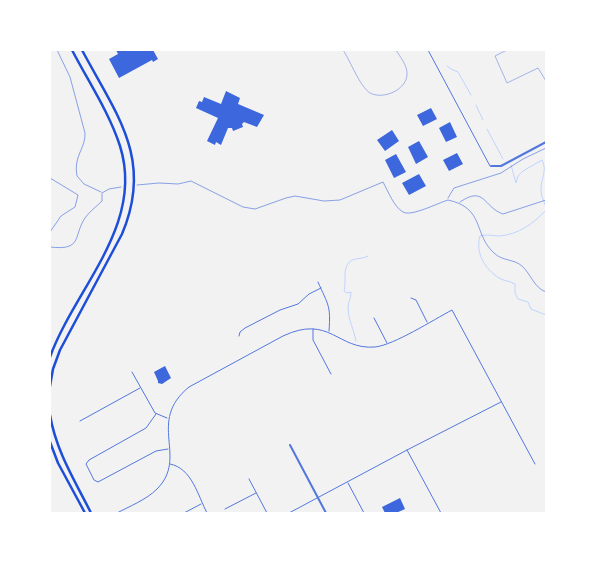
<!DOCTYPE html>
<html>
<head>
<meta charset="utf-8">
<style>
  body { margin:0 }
  #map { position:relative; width:596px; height:563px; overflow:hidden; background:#f2f2f2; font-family:"Playfair Display",serif }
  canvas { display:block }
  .frame { position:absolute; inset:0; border:51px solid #fff; pointer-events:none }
</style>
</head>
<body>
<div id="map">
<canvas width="596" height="563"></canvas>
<div class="frame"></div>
</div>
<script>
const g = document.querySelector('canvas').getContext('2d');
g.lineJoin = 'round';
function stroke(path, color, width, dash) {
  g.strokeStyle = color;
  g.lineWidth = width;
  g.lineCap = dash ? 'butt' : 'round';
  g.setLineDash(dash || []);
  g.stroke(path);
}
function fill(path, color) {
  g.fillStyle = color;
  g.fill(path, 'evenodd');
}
const stream = new Path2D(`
  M447,66L451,69L458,72L471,95
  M476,105L483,120
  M487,129L503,159
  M511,165L516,183L518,176L523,171L542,160C548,171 540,180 541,191C541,198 546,203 546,210C533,224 519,234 500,236C493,236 487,234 480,236C475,253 485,269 499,278C504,281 510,281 515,284V293L518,299L528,302L531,309L546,315
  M356,341C354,330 348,319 348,308C348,302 351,299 351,292L347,293L344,291C347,281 341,267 352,260C357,258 363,259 368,256`);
const building = new Path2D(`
  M116,50H153L158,59L153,62L152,60L119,78L109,59L118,54Z
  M226,91L240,98L238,104L264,115L257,127L244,122L242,124L243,127L233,131L232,128H228L221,145L216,142L215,145L207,141L218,118L196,108L199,101L202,102L204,97L221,104Z
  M431,108L437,119L423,126L417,115Z
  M450,122L457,137L446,142L439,128Z
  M392,130L399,141L385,151L377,140Z
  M419,141L428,157L416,164L408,147Z
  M457,153L463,164L449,171L443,160Z
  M396,154L406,172L394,178L385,160Z
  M419,174L426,186L409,195L402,183Z
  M165,366L171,378L162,384L158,383V381L154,372Z
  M400,498L405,509L396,513H385L382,507Z`);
const path = new Path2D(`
  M57,50L70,77L85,133C86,148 73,156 77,176L84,184L101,192
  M50,178L78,195L75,207L61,216L50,232
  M137,185L159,183L178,184L191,181L243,207L255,209L286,198L295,196L324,201L340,200L383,182C388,191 394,207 403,212C411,217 438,203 448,200C485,208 473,234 494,253C502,261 514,259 522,266C531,274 534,288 546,292
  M102,193L109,189L121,187
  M448,198L454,188L501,173L523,159L546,148
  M460,202C485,185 483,207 503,214L546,200
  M50,247C83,251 73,236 85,218C90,211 96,207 102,201V194`);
const service = new Path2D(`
  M343,50C350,60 360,87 370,93C383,100 406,90 407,75C408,66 400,57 396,50
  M507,50L495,56L507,83L538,68L546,81`);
const minor = new Path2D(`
  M428,50L490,166
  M318,282C328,305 331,305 329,331
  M411,298L416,300L427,322
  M374,318L387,343
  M313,329V340L331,374
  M239,336L240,332L245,328L280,310L298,304L309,294L321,288
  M132,372L155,413L167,418
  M156,414L146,428L89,460L86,464L94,480L98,482L156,451L168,449
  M80,421L140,388
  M407,450L441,513
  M170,464C192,468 198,496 207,513
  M249,479L267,513
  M348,483L364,513
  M225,509L256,493
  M117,513C130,506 146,500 157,489C189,457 146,422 189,387L283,336C330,314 337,350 375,347C394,345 433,320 452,310L535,464
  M184,513L201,504
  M289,513L407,450L501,402`);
const tertiary = new Path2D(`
  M491,166H501L546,142
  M290,445L326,513`);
const primary = new Path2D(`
  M50,357C75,288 145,225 120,146C109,112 88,81 72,50
  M50,386L53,369L60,350L122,234C154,159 116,114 82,50
  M50,415C56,451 75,481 91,513
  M50,442L58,463L85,513`);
stroke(stream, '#bfd3fe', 1);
fill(building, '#3d67dc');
stroke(path, '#1d4ed8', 0.5);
stroke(service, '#5277de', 0.5);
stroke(minor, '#5277de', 1);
stroke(tertiary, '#5277de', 2);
stroke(primary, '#1d4ed8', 2.5);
</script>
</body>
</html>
